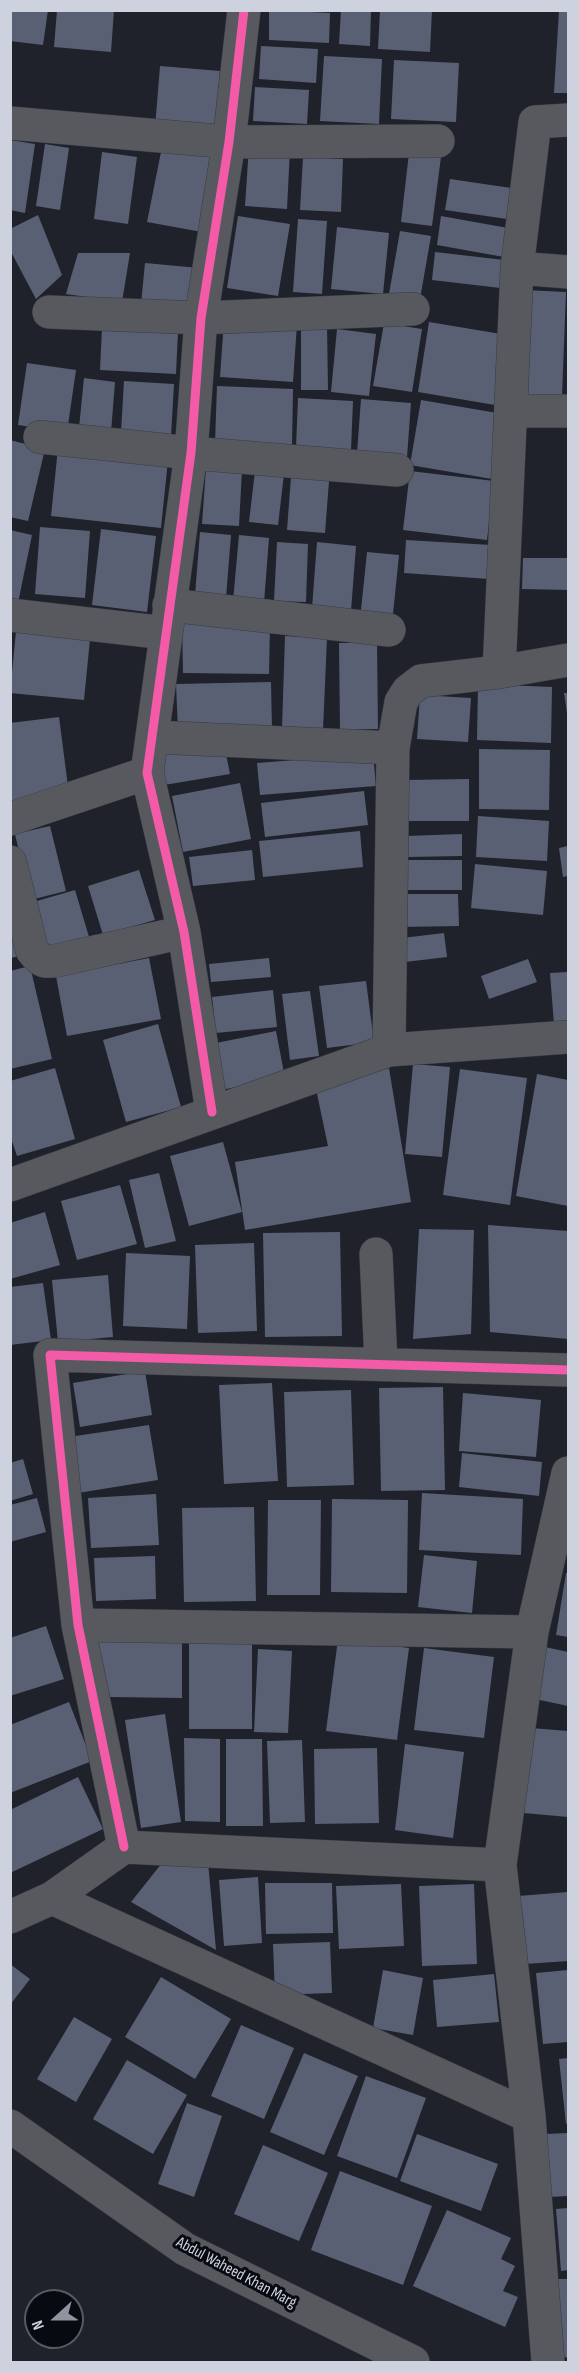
<!DOCTYPE html>
<html>
<head>
<meta charset="utf-8">
<style>
  body { margin:0 }
  #map { position:relative; width:579px; height:2373px; overflow:hidden; background:#1f222b; font-family:"Sofia Sans Condensed",sans-serif }
  canvas { display:block }
  .frame { position:absolute; inset:0; border:12px solid #ced2de; pointer-events:none }
  .north { position:absolute; left:24px; top:2289px; width:60px; height:60px; box-sizing:border-box; background:#070a11; border:2px solid #575a63; border-radius:50%; rotate:249deg; font-size:16px; font-weight:700; line-height:24px; text-align:center; color:#ced2de }
  .north::after { content:''; display:block; margin:auto; width:21px; height:27px; background:#91949f; clip-path:polygon(50% 0,100% 100%,50% 72%,0 100%) }
</style>
</head>
<body>
<div id="map">
<canvas width="579" height="2373"></canvas>
<div class="frame"></div>
<div class="north">N</div>
</div>
<script>
const g = document.querySelector('canvas').getContext('2d');
g.lineJoin = 'round';
function fill(path, color) {
  g.fillStyle = color;
  g.fill(path, 'evenodd');
}
function stroke(path, color, width, dash) {
  g.strokeStyle = color;
  g.lineWidth = width;
  g.lineCap = dash ? 'butt' : 'round';
  g.setLineDash(dash || []);
  g.stroke(path);
}
function label(font, color, halo, rows, align = 'center') {
  g.font = font + ' "Sofia Sans Condensed",sans-serif';
  g.lineWidth = 6;
  g.setLineDash([]);
  g.textBaseline = 'middle';
  g.strokeStyle = halo;
  g.fillStyle = color;
  for (const [text, x, y, turn = 0] of rows) {
    g.save();
    g.translate(x, y);
    g.rotate((+turn || 0) * Math.PI / 180);
    g.textAlign = isNaN(turn) ? turn : align;
    if (halo) g.strokeText(text, 0, 0);
    g.fillText(text, 0, 0);
    g.restore();
  }
}
const building = new Path2D(`
  M10,10H48L43,45L10,41Z
  M57,10H114L111,52L54,47Z
  M269,10L330,13L329,43L269,40Z
  M341,10H371L370,46L339,44Z
  M380,10H432L430,52L378,49Z
  M559,10H568V93H554Z
  M261,46L318,49L316,83L259,79Z
  M324,56L382,59L379,124L320,121Z
  M394,60L459,63L456,122L391,119Z
  M160,66L220,71L215,133L155,128Z
  M255,87L309,90L307,124L253,121Z
  M10,140L35,144L25,213L10,210Z
  M45,144L69,148L60,210L36,206Z
  M249,146L290,149L287,209L245,206Z
  M162,147L216,157L202,232L147,222Z
  M102,152L137,157L128,224L94,219Z
  M409,153L441,157L432,226L401,222Z
  M303,157L343,159L341,212L300,210Z
  M450,179L518,189L514,220L445,210Z
  M38,215L62,275L36,299L10,250V229Z
  M238,216L290,224L278,296L227,288Z
  M441,216L508,228L504,257L437,245Z
  M298,219L327,221L322,294L293,292Z
  M337,227L389,233L383,294L331,289Z
  M400,231L431,236L420,299L389,294Z
  M435,252L513,261L509,289L432,280Z
  M78,253H130L122,302L66,294Z
  M145,263L199,268L196,309L141,304Z
  M524,290L566,292L562,396L520,394Z
  M224,320L297,324L293,382L220,377Z
  M429,322L507,335L495,405L418,392Z
  M384,323L422,329L412,392L373,386Z
  M301,325H327L328,390H301Z
  M102,328L178,332L176,374L100,370Z
  M337,329L376,334L369,396L331,392Z
  M27,363L76,370L67,432L18,425Z
  M84,378L115,382L111,432L79,428Z
  M124,381L174,384L171,436L121,432Z
  M217,386L293,389L292,446L215,443Z
  M298,398L353,401L351,450L296,447Z
  M361,399L411,403L407,457L357,453Z
  M421,400L503,414L492,479L410,465Z
  M10,440L45,449L28,521L10,517Z
  M58,448L168,460L161,528L51,516Z
  M206,468L242,470L239,526L202,524Z
  M255,471L284,474L278,525L249,522Z
  M410,471L494,481L487,540L403,530Z
  M291,477L329,481L325,533L287,530Z
  M40,527L90,531L85,598L35,594Z
  M101,529L156,536L147,612L92,605Z
  M10,530L32,535L18,603L10,602Z
  M200,532L231,535L226,598L195,595Z
  M239,535L269,538L264,603L233,601Z
  M406,540L491,545L489,579L404,573Z
  M277,542L308,544L306,602L274,601Z
  M317,542L356,546L351,611L312,608Z
  M367,552L399,555L393,614L361,610Z
  M523,558H568V590L522,589Z
  M182,623L270,624L269,674L183,673Z
  M16,631L90,639L84,700L10,693Z
  M285,636L327,638L323,730L282,728Z
  M339,643H377L378,729L340,730Z
  M271,682L272,730L178,731L176,684Z
  M478,684L552,687L551,743L477,740Z
  M564,693H568V713H567Z
  M420,695L471,698L468,742L417,739Z
  M59,717L69,794L10,801V723Z
  M224,744L230,774L164,785L158,752Z
  M479,749L550,750L549,810L479,809Z
  M373,754L376,786L260,795L257,763Z
  M469,779V821H405V780Z
  M240,783L251,839L183,852L172,796Z
  M364,791L368,825L265,837L261,803Z
  M478,816L549,821L547,861L476,857Z
  M50,826L66,891L30,900L15,834Z
  M360,831L363,867L263,877L259,841Z
  M462,834V856L408,857L407,836Z
  M568,846V876L563,877L559,848Z
  M252,850L255,880L193,886L189,857Z
  M401,860H462V890H401Z
  M475,864L547,871L543,915L471,908Z
  M139,870L155,920L103,935L88,886Z
  M75,890L89,937L43,949L30,903Z
  M400,894H458L459,926L400,927Z
  M10,920L21,956L10,958Z
  M444,933L447,957L405,962L402,938Z
  M149,958L161,1019L67,1036L56,976Z
  M269,958L271,977L211,982L209,964Z
  M528,959L537,982L489,999L481,976Z
  M30,966L52,1059L10,1069V971Z
  M568,972V1036L555,1037L550,973Z
  M366,981L374,1042L327,1048L319,986Z
  M273,990L277,1027L216,1033L212,997Z
  M310,991L319,1056L290,1060L282,994Z
  M158,1024L181,1107L126,1122L103,1040Z
  M276,1031L285,1078L221,1090L211,1044Z
  M413,1064L450,1067L442,1157L405,1154Z
  M55,1068L75,1139L17,1156L10,1135V1081Z
  M389,1068L411,1202L245,1230L235,1162L328,1146L316,1089Z
  M460,1069L527,1078L510,1205L443,1195Z
  M537,1074L568,1080V1206L516,1196Z
  M223,1142L242,1212L189,1226L170,1156Z
  M159,1173L176,1241L145,1248L129,1180Z
  M120,1185L137,1244L77,1260L61,1201Z
  M45,1212L60,1265L10,1279V1223Z
  M488,1225L568,1231V1339L490,1332Z
  M419,1229L474,1230L471,1334L413,1339Z
  M340,1232L342,1336L265,1337L263,1233Z
  M254,1243L257,1331L198,1333L195,1245Z
  M126,1253L190,1256L187,1329L123,1326Z
  M108,1275L113,1337L58,1342L52,1280Z
  M43,1283L51,1340L10,1345V1287Z
  M145,1371L152,1415L80,1427L73,1383Z
  M272,1383L278,1481L224,1484L219,1385Z
  M443,1387L445,1490L381,1491L379,1388Z
  M351,1390L354,1485L287,1487L284,1392Z
  M463,1393L541,1400L536,1457L459,1451Z
  M149,1425L158,1480L78,1493L69,1437Z
  M462,1453L542,1462L539,1496L459,1487Z
  M23,1459L33,1494L10,1501V1463Z
  M422,1493L523,1499L521,1555L419,1550Z
  M156,1494L159,1545L91,1548L88,1498Z
  M37,1498L46,1532L10,1542V1505Z
  M332,1499L408,1500L407,1593L331,1592Z
  M268,1500H321L320,1595H267Z
  M254,1507L256,1601L184,1602L182,1508Z
  M424,1555L477,1561L472,1613L418,1607Z
  M155,1556L156,1599L96,1601L94,1558Z
  M566,1573H568V1637L556,1635Z
  M46,1626L64,1679L10,1696V1638Z
  M182,1638V1698L109,1697L94,1640Z
  M338,1639L409,1648L397,1740L326,1731Z
  M189,1642H252V1729H189Z
  M545,1647L568,1652V1706L535,1699Z
  M424,1648L494,1657L484,1738L414,1730Z
  M258,1649L292,1651L288,1733L254,1732Z
  M69,1702L92,1761L10,1793V1725Z
  M165,1714L181,1822L141,1828L125,1720Z
  M531,1728L568,1731V1817L524,1813Z
  M184,1738L220,1739V1822L185,1821Z
  M226,1739H262L263,1826H226Z
  M302,1740L305,1822L270,1823L267,1741Z
  M405,1744L464,1752L453,1838L395,1830Z
  M377,1748L379,1823L315,1824L314,1749Z
  M78,1777L103,1829L10,1873V1810Z
  M208,1862L216,1950L131,1902L162,1863Z
  M258,1877L262,1943L224,1946L219,1880Z
  M265,1883H332L333,1933L266,1934Z
  M401,1884L404,1946L339,1949L336,1886Z
  M474,1884L477,1964L422,1966L419,1886Z
  M568,1892V1961L525,1964L518,1896Z
  M330,1942L332,1993L275,1995L273,1944Z
  M10,1964L30,1979L10,2005Z
  M383,1970L423,1978L413,2035L373,2028Z
  M568,1970V2042L543,2044L536,1973Z
  M494,1974L499,2022L437,2027L433,1980Z
  M161,1977L231,2019L195,2079L125,2037Z
  M74,2017L112,2039L76,2102L37,2079Z
  M241,2025L294,2048L264,2119L211,2096Z
  M304,2053L358,2076L324,2155L270,2132Z
  M568,2058V2123L566,2124L559,2059Z
  M127,2060L187,2095L153,2154L93,2119Z
  M366,2076L426,2098L397,2178L337,2156Z
  M187,2103L222,2116L194,2197L158,2184Z
  M568,2133V2196L549,2197L545,2134Z
  M417,2134L498,2164L481,2211L400,2181Z
  M263,2145L328,2173L299,2241L234,2214Z
  M340,2171L432,2206L403,2285L311,2250Z
  M568,2208V2270L561,2271L556,2209Z
  M447,2210L511,2238L501,2259L515,2266L503,2291L518,2297L505,2327L413,2286Z
  M546,2279H568V2358L550,2353Z`);
const minor = new Path2D(`
  M10,123L229,142L438,141
  M517,268L568,272
  M49,312L201,318L413,309
  M512,411H568
  M40,437L191,453L397,470
  M169,605L389,630
  M10,615L166,633
  M499,672L517,268L535,122L568,120
  M154,737L393,748
  M10,819L147,773
  M10,862L32,950C41,962 45,963 59,960L184,932
  M389,1050L393,748L401,702L408,691L421,681L499,672L568,660
  M212,1112L184,932L147,773L191,453L201,318L229,142L244,10
  M10,1185L389,1050L568,1037
  M376,1254L381,1363
  M78,1625L532,1632
  M124,1847L78,1625L50,1355L568,1370
  M52,1898L529,2116
  M10,1917L52,1898L124,1847L500,1865
  M548,2362L529,2116L500,1865L532,1632L568,1473`);
const tertiary = new Path2D(`
  M10,2126L185,2249L413,2362`);
const cycleway = new Path2D(`
  M212,1112L184,932L147,773L191,453L201,318L229,142L244,10
  M124,1847L78,1625L50,1355L568,1370`);
const streetNames = [
  ["Abdul Waheed Khan Marg",236,2273,28]
];
fill(building, '#596074');
stroke(minor, '#383c43', 34);
stroke(tertiary, '#383c43', 34);
stroke(minor, '#58595e', 33);
stroke(tertiary, '#58595e', 33);
stroke(cycleway, '#f35aa7', 9);
label('16px', '#ced2de', '#070a11', streetNames);
</script>
</body>
</html>
